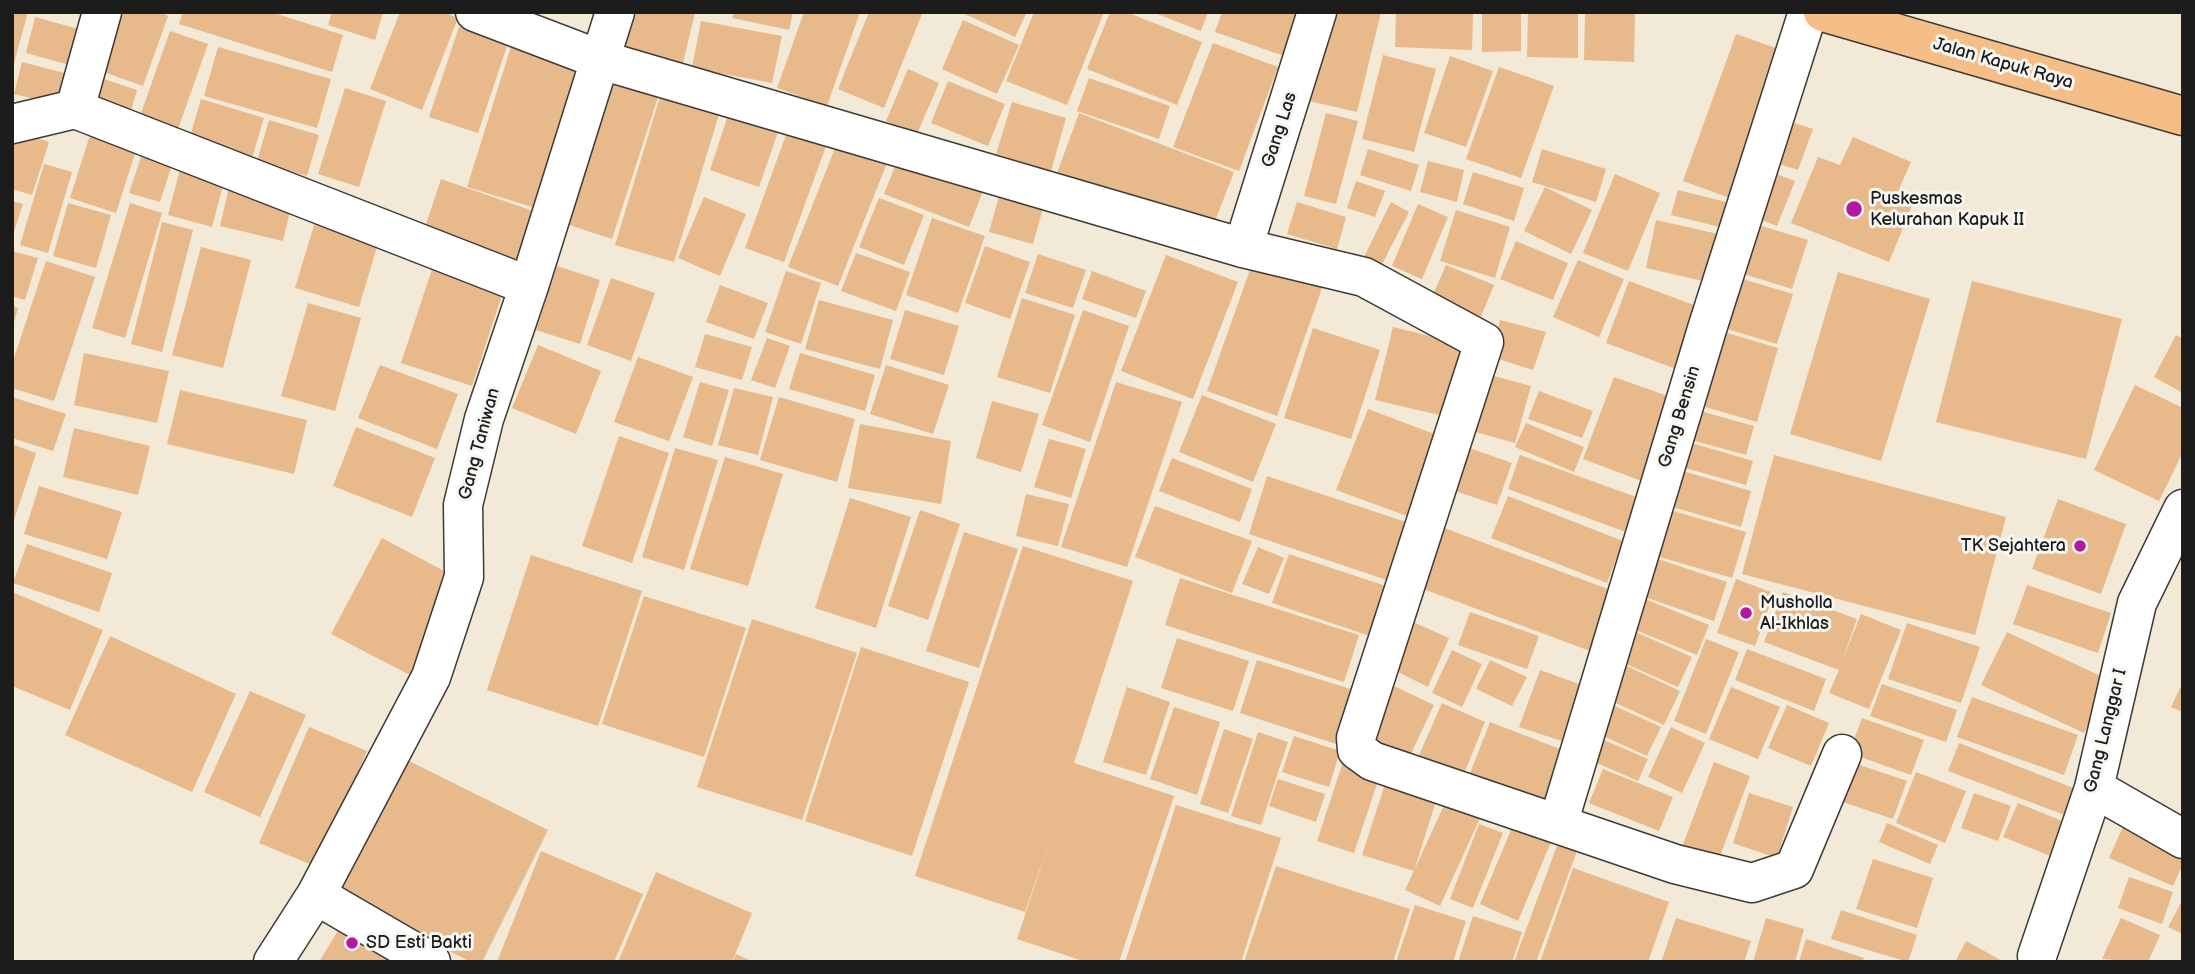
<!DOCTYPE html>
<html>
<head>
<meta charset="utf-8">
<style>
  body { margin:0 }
  #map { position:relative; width:2195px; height:974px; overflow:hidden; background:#f2e9d6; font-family:"Balsamiq Sans",sans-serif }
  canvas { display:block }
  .frame { position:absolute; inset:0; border:14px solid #1c1c1c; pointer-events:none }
</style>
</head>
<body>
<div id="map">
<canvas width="2195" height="974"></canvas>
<div class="frame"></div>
</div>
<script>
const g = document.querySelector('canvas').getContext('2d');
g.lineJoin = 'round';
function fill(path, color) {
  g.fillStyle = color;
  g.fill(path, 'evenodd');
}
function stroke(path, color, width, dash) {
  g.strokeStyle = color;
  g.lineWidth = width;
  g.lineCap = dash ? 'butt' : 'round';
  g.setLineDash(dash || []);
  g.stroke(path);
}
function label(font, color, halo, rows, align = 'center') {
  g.font = font + ' "Balsamiq Sans",sans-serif';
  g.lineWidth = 6;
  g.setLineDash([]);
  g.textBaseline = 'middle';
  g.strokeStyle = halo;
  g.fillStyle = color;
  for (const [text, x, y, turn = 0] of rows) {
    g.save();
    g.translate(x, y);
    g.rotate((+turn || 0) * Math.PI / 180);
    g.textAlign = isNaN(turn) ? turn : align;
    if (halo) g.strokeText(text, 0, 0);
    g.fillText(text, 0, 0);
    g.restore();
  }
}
const building = new Path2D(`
  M12,12H28L13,67H12Z
  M119,12H159L168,16L143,86L98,70Z
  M183,12H271L343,35L332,72L179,24Z
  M332,12H383L375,40L328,25Z
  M400,12H443L458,18L422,110L370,89Z
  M622,12L695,13L682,67L612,50Z
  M734,12H793L789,30L732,18Z
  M804,12H860L827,106L777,88Z
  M869,12L922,14L884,108L838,89Z
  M960,12H1027L1015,37Z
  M1034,12H1104L1067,105L1006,81Z
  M1110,12H1126L1202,42L1177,105L1087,69Z
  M1152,12H1208L1201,31Z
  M1222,12H1290L1298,15L1284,56L1215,32Z
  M1326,12H1381L1357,112L1300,99Z
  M1396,12H1473L1472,50L1395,47Z
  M1482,12H1521V51L1482,52Z
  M1528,12H1578V58L1527,57Z
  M1585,12H1635L1634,62L1584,60Z
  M35,17L93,33L84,69L26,53Z
  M963,20L1019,45L997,94L942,69Z
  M701,21L782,36L772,83L692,68Z
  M459,27L508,43L478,133L429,117Z
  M170,31L208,44L177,132L139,119Z
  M1736,34L1784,51L1730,198L1683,181Z
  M514,37L589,61L542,210L467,187Z
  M1213,43L1278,67L1239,171L1173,147Z
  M218,47L331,79L317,128L204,96Z
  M1383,55L1436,69L1414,152L1362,139Z
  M1450,56L1493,71L1466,147L1424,133Z
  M22,62L80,77L72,108L14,94Z
  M1499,67L1554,86L1521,178L1466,159Z
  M908,69L939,83L917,134L886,121Z
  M604,75L660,91L612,239L554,220Z
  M95,76L137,90L128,121L85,108Z
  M1089,78L1170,106L1159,139L1077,111Z
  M948,81L1005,104L988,146L931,123Z
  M345,88L386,101L359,187L318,174Z
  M662,90L721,108L674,262L615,245Z
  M201,99L264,118L252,158L189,140Z
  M1012,102L1066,118L1051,171L996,154Z
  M730,109L780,126L759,187L710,170Z
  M1079,113L1234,172L1210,234L1056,176Z
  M1326,113L1358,121L1336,204L1304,196Z
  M269,120L319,135L307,176L257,161Z
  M1788,121L1813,129L1798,170L1773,162Z
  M92,129L138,144L116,213L70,198Z
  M12,130L49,142L32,195L12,189Z
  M787,132L826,146L784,262L745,248Z
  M841,133L891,153L838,286L788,267Z
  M1853,137L1911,162L1899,189L1916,196L1889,262L1791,223L1818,157L1840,165Z
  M145,145L175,155L160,202L129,193Z
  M902,148L987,181L969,227L884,194Z
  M1368,149L1419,165L1411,191L1360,175Z
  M1542,149L1606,169L1596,202L1532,182Z
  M183,158L227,170L212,227L168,215Z
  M1428,161L1464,170L1457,202L1420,192Z
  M44,164L72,172L48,253L20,245Z
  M1473,172L1524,188L1514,221L1463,204Z
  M1774,173L1795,181L1777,226L1756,218Z
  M1615,174L1660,193L1628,271L1583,253Z
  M441,179L536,212L514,274L420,242Z
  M1356,181L1385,191L1375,217L1347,208Z
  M230,183L293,198L283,241L220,226Z
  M1545,187L1592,210L1571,254L1524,231Z
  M1678,190L1738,205L1732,230L1671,215Z
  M999,196L1043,208L1033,244L989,232Z
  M704,197L746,214L720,276L678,258Z
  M879,198L924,215L904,265L859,247Z
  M12,201L23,204L13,234H12Z
  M1297,202L1346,217L1337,249L1287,234Z
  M1391,202L1409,212L1379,270L1362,261Z
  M68,203L111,215L96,268L53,256Z
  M130,203L162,213L125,338L92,328Z
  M1418,204L1448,217L1422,279L1392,266Z
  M1456,210L1510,227L1495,278L1440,261Z
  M932,218L985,236L958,313L906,295Z
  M1656,220L1727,236L1716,284L1646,268Z
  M1745,221L1808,240L1792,289L1731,270Z
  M162,222L193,230L162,352L131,344Z
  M315,222L379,240L359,307L295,288Z
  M1516,241L1568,263L1553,300L1500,279Z
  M985,246L1030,262L1010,319L965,303Z
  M201,247L251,260L223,368L172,355Z
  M12,251L38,258L25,300L12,296Z
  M856,253L910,272L896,311L841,291Z
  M1038,254L1086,270L1073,308L1025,293Z
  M1166,255L1238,282L1193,399L1121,371Z
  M1578,260L1624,279L1599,337L1553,317Z
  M46,261L95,277L54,401L12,388V364Z
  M1252,264L1322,288L1277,416L1207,391Z
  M1446,265L1494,285L1477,326L1428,306Z
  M433,266L504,289L472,386L401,363Z
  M557,266L600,280L580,344L536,330Z
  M786,271L821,283L801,344L765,332Z
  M1092,271L1146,291L1136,318L1082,299Z
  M1838,272L1930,299L1881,461L1790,434Z
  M1729,275L1793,294L1777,344L1714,325Z
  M611,278L655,293L631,361L587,345Z
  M1629,281L1702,308L1679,370L1606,343Z
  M1972,281L2122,319L2086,459L1936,422Z
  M720,285L768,303L754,339L706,322Z
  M1022,298L1075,315L1050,393L997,377Z
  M819,300L893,320L880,369L805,349Z
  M308,303L361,318L335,411L281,396Z
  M12,306L18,308L13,326L12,325Z
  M905,310L959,326L944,375L890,359Z
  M1083,310L1129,326L1090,442L1042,425Z
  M1500,320L1546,332L1533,370L1492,357Z
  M1393,327L1466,345L1448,417L1375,400Z
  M1313,328L1380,350L1351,439L1284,418Z
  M1710,328L1778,348L1757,422L1688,402Z
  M705,334L752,347L742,380L695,367Z
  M2176,335L2183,339V393L2154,377Z
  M767,338L790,346L775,388L751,380Z
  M538,345L601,371L576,434L512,408Z
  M84,353L169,371L157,423L74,405Z
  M800,353L875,375L865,411L789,389Z
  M638,357L693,377L669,441L614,422Z
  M380,365L458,394L437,449L358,418Z
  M886,365L949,385L933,434L870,414Z
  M1487,374L1531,386L1515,443L1472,431Z
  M1614,377L1679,400L1647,483L1583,459Z
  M700,382L729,390L712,446L683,437Z
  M1116,382L1182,402L1127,567L1061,547Z
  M2135,385L2183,408V452L2159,501L2094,470Z
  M734,388L773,397L758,455L718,445Z
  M180,390L307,420L294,474L167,444Z
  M1539,391L1593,411L1582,438L1528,419Z
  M1202,395L1276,424L1253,482L1179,452Z
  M12,397L66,414L53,451L12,438Z
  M779,397L855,419L837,482L760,460Z
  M992,401L1039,414L1021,472L976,458Z
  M1368,409L1437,435L1407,516L1336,490Z
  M1693,409L1754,426L1746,455L1684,438Z
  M1526,423L1584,447L1574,472L1515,447Z
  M860,424L951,441L941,504L848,488Z
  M356,427L435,458L412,517L333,486Z
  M74,428L150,446L138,495L63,477Z
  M619,436L669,453L632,563L582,546Z
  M1049,439L1086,449L1071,498L1034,487Z
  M1678,439L1753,461L1746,485L1671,464Z
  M12,444L36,453L13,523H12Z
  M1461,445L1512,463L1497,505L1446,488Z
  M675,448L718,460L684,570L642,557Z
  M1520,455L1639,498L1626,532L1508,489Z
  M1774,455L2006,517L1975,635L1742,574Z
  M725,457L783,474L748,586L690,569Z
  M1172,458L1252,489L1240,522L1159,491Z
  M1676,469L1751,491L1741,527L1666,505Z
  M1267,476L1409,523L1390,581L1249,534Z
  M39,486L122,512L107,559L24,534Z
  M1026,494L1069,504L1058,546L1016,536Z
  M1508,496L1623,541L1607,583L1491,538Z
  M850,498L911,517L876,628L815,608Z
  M2058,499L2126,524L2101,594L2032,569Z
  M1155,506L1252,541L1232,593L1135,557Z
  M1659,507L1746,532L1732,578L1646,553Z
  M920,510L960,524L928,620L888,606Z
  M1431,523L1613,591L1590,651L1407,583Z
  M964,532L1018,549L979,668L926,651Z
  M382,538L461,580L410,675L331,634Z
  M27,544L112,573L99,612L13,583Z
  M1023,546L1133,581L1074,763L1174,796L1119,962H1086L1017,939L1051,837L1025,912L915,876Z
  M1258,547L1284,558L1269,594L1242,584Z
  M1289,554L1386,586L1370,636L1272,603Z
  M531,555L642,591L598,726L487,690Z
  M1649,556L1727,582L1714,621L1636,594Z
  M1180,578L1359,635L1344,682L1165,625Z
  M1736,579L1774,593L1755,646L1717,633Z
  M2027,585L2111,613L2098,653L2013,624Z
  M12,592L103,630L70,710L12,686Z
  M1783,592L1857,619L1842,661L1861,614L1901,630L1869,709L1829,693L1839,670L1764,642Z
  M644,596L746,628L704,757L602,724Z
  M1640,597L1709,625L1697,655L1628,627Z
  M1470,612L1539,636L1527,669L1458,645Z
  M752,619L857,653L802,820L697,787Z
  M1406,619L1449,638L1428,687L1386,666Z
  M1907,623L1980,647L1961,703L1888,679Z
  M1631,630L1692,657L1678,687L1617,660Z
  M2007,632L2109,680L2084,733L1981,685Z
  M110,636L236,694L192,792L65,735Z
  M1177,638L1249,661L1233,711L1161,688Z
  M1706,639L1739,652L1706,734L1674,721Z
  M861,647L969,682L912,856L805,821Z
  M1747,649L1826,679L1814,711L1735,680Z
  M1452,650L1482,664L1462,707L1432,693Z
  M1257,660L1357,691L1339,745L1240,713Z
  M1490,660L1527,677L1512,706L1476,689Z
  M1614,660L1680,691L1664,725L1598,695Z
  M1540,670L1590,688L1571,744L1519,727Z
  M2183,682V712L2171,707Z
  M1882,684L1957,710L1946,742L1870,716Z
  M1392,685L1434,705L1408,760L1365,739Z
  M1127,687L1170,702L1146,775L1103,762Z
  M1731,687L1780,707L1758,759L1709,739Z
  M250,691L306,715L260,817L204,792Z
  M1972,697L2078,735L2064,775L1957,737Z
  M1604,701L1661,727L1647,756L1590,730Z
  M1442,703L1485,722L1461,781L1416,762Z
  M1787,705L1829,723L1811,766L1768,748Z
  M1174,707L1220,722L1197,795L1150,779Z
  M1862,718L1924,740L1911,775L1849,753Z
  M1490,722L1573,754L1550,812L1467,781Z
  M309,727L367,751L317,867L259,843Z
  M1671,727L1705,743L1682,793L1648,777Z
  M1224,729L1253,739L1228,813L1200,804Z
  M1258,732L1288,742L1261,825L1231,816Z
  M1590,734L1648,759L1638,781L1581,756Z
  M1294,736L1340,751L1329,787L1282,772Z
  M1959,743L2081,791L2070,817L1948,771Z
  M399,756L548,830L482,962H471L330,891Z
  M1714,762L1750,776L1714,872L1678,858Z
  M1851,762L1907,781L1893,819L1837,800Z
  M1342,765L1379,778L1354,853L1317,841Z
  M1603,769L1673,797L1659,831L1589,803Z
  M1916,772L1966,791L1945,843L1896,823Z
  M1278,779L1325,794L1316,822L1269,806Z
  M1386,781L1437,798L1414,871L1362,855Z
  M1749,793L1793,807L1777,858L1733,843Z
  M1974,793L2011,806L1998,841L1961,828Z
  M1446,801L1481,816L1440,906L1405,890Z
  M2018,803L2067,823L2053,857L2003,837Z
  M1176,805L1281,838L1241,962H1125Z
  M1516,818L1554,835L1518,921L1480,904Z
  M2126,820L2183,845V864L2173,886L2109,858Z
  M1887,823L1938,845L1930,864L1879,842Z
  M1479,824L1503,833L1473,908L1450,899Z
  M1558,843L1577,851L1536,962H1514Z
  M541,851L643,894L614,962H497Z
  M1873,859L1933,878L1917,928L1856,909Z
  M1276,866L1410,909L1393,962H1244Z
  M1573,868L1669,902L1648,962H1540Z
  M656,872L752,913L732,962H618Z
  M2129,877L2173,892L2162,924L2118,908Z
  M2183,899V934L2168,927Z
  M1415,905L1466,921L1453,962H1396Z
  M1841,910L1917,935L1908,962L1831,939Z
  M1473,916L1522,932L1512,962H1458Z
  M1676,918L1751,941L1744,962H1661Z
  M1766,918L1804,929L1795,962H1753Z
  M2121,918L2160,935L2148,962L2102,959Z
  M342,924L405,962H319Z
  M1806,939L1864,958L1862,962H1799Z
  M1966,941L2004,962H1955Z
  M736,954L754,962H733Z`);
const minor = new Path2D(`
  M475,12L601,60L1243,248L1364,277L1484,342L1356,738L1357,750L1372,761L1675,864L1752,883L1794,869L1842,754
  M75,109L529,286
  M12,124L75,109L102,12
  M1243,248L1317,12
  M2094,788L2183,839
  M1558,824L1707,329L1808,12
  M2037,956L2094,788L2137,603L2183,509
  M273,962L316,895
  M431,962L316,895L431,677L464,577L463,505L484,419L529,286L615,12`);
const major = new Path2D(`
  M1823,12L2183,116`);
const markers = [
  [1854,209,9,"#b5179e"],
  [2080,546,7,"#b5179e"],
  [1746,613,7,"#b5179e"],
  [352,943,7,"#b5179e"]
];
const streetNames = [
  ["Jalan Kapuk Raya",2003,64,16],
  ["Gang Las",1280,130,-72],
  ["Gang Bensin",1680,417,-73],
  ["Gang Taniwan",480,444,-75],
  ["Gang Langgar I",2106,731,-76]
];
const poiNames = [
  ["Puskesmas",1870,199],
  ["Kelurahan Kapuk II",1870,220],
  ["TK Sejahtera",2066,546,"right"],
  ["Musholla",1760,603],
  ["Al-Ikhlas",1760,624],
  ["SD Esti Bakti",366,943]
];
fill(building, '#e8b98a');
stroke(minor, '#3c3b38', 41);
stroke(major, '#3c3b38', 41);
stroke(minor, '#fff', 38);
stroke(major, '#f6be87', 38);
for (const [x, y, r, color] of markers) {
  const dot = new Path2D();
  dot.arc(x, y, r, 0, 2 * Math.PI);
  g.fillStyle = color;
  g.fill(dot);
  stroke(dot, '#f6f6f2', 2.5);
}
label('18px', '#1c1c1c', '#f6f6f2', streetNames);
label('18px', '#1c1c1c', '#f6f6f2', poiNames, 'left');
</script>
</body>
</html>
